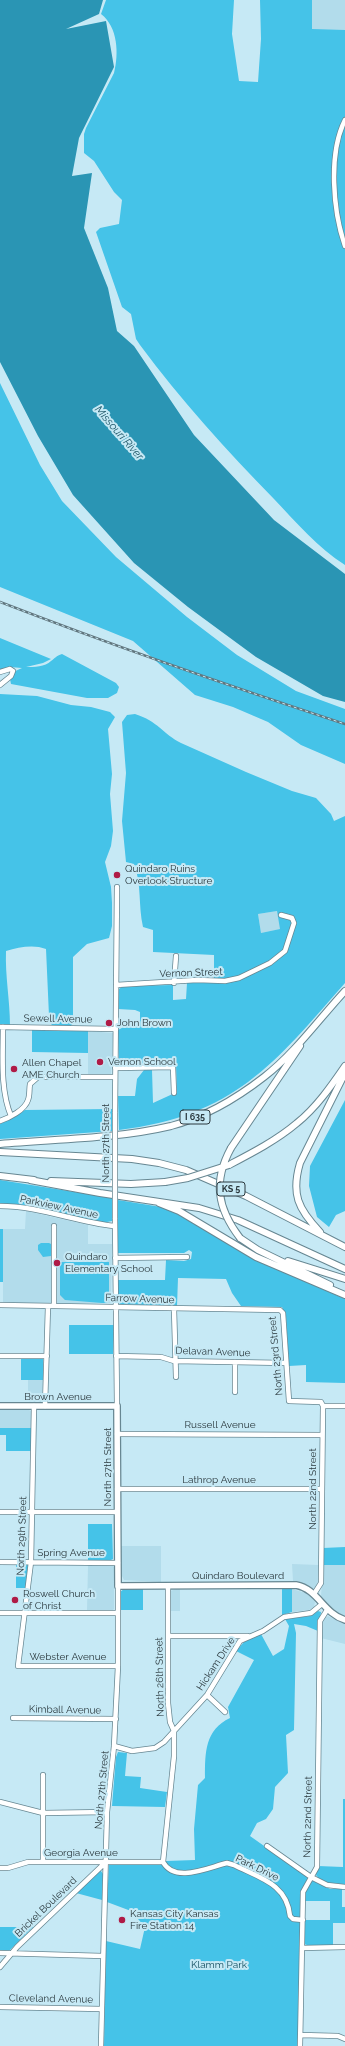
<!DOCTYPE html>
<html>
<head>
<meta charset="utf-8">
<style>
  body { margin:0 }
  canvas { display:block; background:#c6e9f5 }
</style>
</head>
<body>
<canvas width="345" height="2046"></canvas>
<script>
const g = document.querySelector('canvas').getContext('2d');
g.lineJoin = 'round';
function fill(path, color) {
  g.fillStyle = color;
  g.fill(path, 'evenodd');
}
function stroke(path, color, width, dash) {
  g.strokeStyle = color;
  g.lineWidth = width;
  g.lineCap = dash ? 'butt' : 'round';
  g.setLineDash(dash || []);
  g.stroke(path);
}
function label(font, color, halo, rows, align = 'center') {
  g.font = font + ' Raleway,sans-serif';
  g.lineWidth = 4;
  g.setLineDash([]);
  g.textBaseline = 'middle';
  g.strokeStyle = halo;
  g.fillStyle = color;
  for (const [text, x, y, turn = 0] of rows) {
    g.save();
    g.translate(x, y);
    g.rotate((+turn || 0) * Math.PI / 180);
    g.textAlign = isNaN(turn) ? turn : align;
    if (halo) g.strokeText(text, 0, 0);
    g.fillText(text, 0, 0);
    g.restore();
  }
}
const built = new Path2D(`
  M312,0H345V30H312Z
  M277,911L281,929L261,933L258,914Z
  M88,1031L113,1033L111,1074H88Z
  M26,1211L88,1225V1244H112L111,1303H3V1229H25Z
  M28,1380H43L41,1403H28Z
  M0,1409L29,1410L31,1411V1428H0Z
  M120,1546H161V1582L124,1580L120,1572Z
  M292,1564L319,1565L318,1581L316,1587L313,1589L293,1581Z
  M88,1565H112L114,1567V1609L112,1611H87Z
  M323,1565H345V1617L332,1612L321,1597Z
  M180,1588V1611H170V1591Z
  M292,1589L309,1594L315,1602L314,1607L309,1610L292,1612Z
  M328,1616L345,1624V1650V1644L321,1638L322,1620Z`);
const green = new Path2D(`
  M106,0H234L232,34L239,81L258,82L261,39L260,0H312V29L345,30V565C318,548 296,522 274,499C226,450 181,400 140,345L136,339L131,314L122,307L96,232L100,228L119,224L122,200L114,192L94,161L84,153V134L86,128L114,73C119,54 118,27 101,14Z
  M0,383L40,465L62,501L116,557L187,617L237,655L296,691L345,709V764L301,745L268,722L233,707L195,695L133,641L0,587Z
  M0,638L51,659L43,663L26,667C34,667 45,667 51,661C55,658 56,656 62,654L116,683L119,687L117,693L108,698H87L11,684L9,674L22,668L10,667L0,670Z
  M0,694L37,696L71,705L91,707L110,712L115,717L108,729L112,774L110,794L113,831L111,846L105,862L111,887L112,903V926L109,938L87,944L73,957V1023L70,1027L52,1026L49,1016L46,949C34,944 19,947 6,951C5,976 10,1000 10,1026L0,1025Z
  M135,714C158,721 163,734 181,743L246,772L292,791L316,798L331,814L334,821L345,816V983C274,1064 234,1116 119,1130L118,1096H135L137,1079L144,1070H152L153,1103L177,1092L176,1065L175,1063L119,1064L118,1030L135,1021H140V1012L135,1010L118,1009L119,989L123,986L173,985V1000L186,999L187,983H216L214,980V955L153,952V930L143,927C138,905 142,885 134,864L126,862L122,821L126,773L122,722L127,715ZM277,911L280,929L261,933L258,914Z
  M32,1030L88,1031V1053L32,1052Z
  M345,1100V1211L336,1215L329,1227L317,1217L309,1186L310,1166Z
  M112,1109V1131L0,1139V1124L25,1110Z
  M0,1180L112,1198V1221L102,1223L28,1205L0,1204Z
  M118,1200L161,1207L172,1211L254,1259L345,1299V1383L306,1382V1365L289,1366L286,1316L282,1307L241,1306L232,1293L226,1279L178,1278L177,1306L120,1304L118,1301V1280H165L166,1260L184,1261L191,1259L192,1252L189,1250L184,1253H118Z
  M0,1229H3V1282H0Z
  M49,1243L51,1244V1256L43,1257L38,1250V1245L41,1243Z
  M60,1262H109V1300L107,1303H102L65,1300L60,1295Z
  M69,1325H114L113,1354H69Z
  M21,1358H43V1380H21Z
  M0,1428H31V1451H6V1435H0Z
  M88,1524H112L113,1559L111,1560H88Z
  M345,1547V1565H323V1548Z
  M16,1565H28L26,1588H16Z
  M124,1589H143V1610H120V1592Z
  M282,1589H292V1612L282,1615Z
  M318,1611L321,1612L318,1631L306,1626L294,1624L296,1633L294,1730L286,1735L288,1773L275,1787L273,1809L266,1819L257,1823L250,1836L308,1877L301,1895L298,2046H104L106,1941L140,1949L145,1927L131,1911L107,1902L109,1865L162,1864L166,1861L195,1860L194,1829L198,1785L205,1778C205,1752 205,1730 230,1718L228,1707L254,1660L236,1651L244,1642L261,1634L273,1656L284,1649L289,1626L285,1619L310,1616Z
  M118,1752L127,1753L125,1776L141,1777L140,1788L167,1792L165,1807L112,1806L116,1757Z
  M343,1799H345V1884C335,1884 322,1884 316,1875L318,1866L343,1867Z
  M99,1871H101L103,1874L102,1900L76,1893Z
  M311,1881H315L330,1889H342V1907H345V1923H333V1945H307L304,1944L305,1920H330V1901H305L306,1890Z
  M0,1927H33L10,1950L0,1951Z`);
const water = new Path2D(`
  M0,0H103L99,14L66,29L106,21L114,67L79,138L72,176L92,173L84,228L108,288L117,331L134,346L194,435L274,520L345,574V702L323,696L256,657L188,607L134,563L73,495L38,436L0,362Z`);
const minor = new Path2D(`
  M345,120C328,154 333,211 345,246
  M0,672L10,669L13,671L11,676L0,685
  M174,983L176,956
  M116,985L197,980L225,981L239,978L270,963L285,951L294,923L292,918L281,915
  M0,1027L115,1029
  M3,1027C3,1056 0,1090 11,1116
  M115,1068L173,1067L174,1093
  M115,1113L117,887
  M0,1121C9,1118 25,1110 28,1100C30,1095 29,1089 30,1084L38,1077H115
  M0,1206C39,1206 76,1222 114,1226
  M115,1218L117,1406
  M115,1258L187,1257
  M0,1305L280,1310L283,1313L289,1401L321,1402L323,1406H345
  M54,1306V1226
  M174,1309L176,1377
  M0,1356H47
  M116,1356L161,1357L174,1361L286,1363
  M235,1392V1362
  M34,1406L31,1562L18,1666H118
  M45,1406L48,1306
  M117,1434L322,1435
  M117,1489H322
  M0,1512H117
  M0,1562L118,1563
  M314,1594L321,1583L323,1406
  M0,1613H118
  M168,1636H248
  M207,1695L225,1712
  M13,1718L116,1719
  M114,1746L132,1751L155,1748L164,1742L207,1695L240,1641L263,1631L284,1617L311,1613L322,1604
  M0,1802L43,1813L107,1812
  M267,1846L311,1877L327,1885L345,1887
  M43,1862V1775
  M163,1862L174,1756V1731L170,1722L168,1703V1586
  M163,1862C175,1884 209,1867 227,1863L234,1865C260,1878 287,1884 290,1916L293,1919L303,1920
  M0,1868H8L28,1862H163
  M302,1948L345,1947
  M0,1953L103,1956
  M0,1967L17,1947L106,1862
  M0,2007L102,2009
  M301,2035L338,2036L345,2039
  M101,2046L107,1812L114,1746L118,1666V1586
  M300,2046L303,1892L317,1867L320,1621L327,1610`);
const major = new Path2D(`
  M0,1406H117L118,1586L296,1585C318,1589 323,1613 345,1620`);
const highway = new Path2D(`
  M0,1144C56,1139 116,1139 171,1126C205,1117 237,1098 264,1077C295,1053 319,1019 345,991
  M231,1148L300,1046
  M0,1152L132,1159L159,1163L186,1170L246,1196L345,1247
  M229,1165C252,1153 277,1140 297,1123C316,1108 332,1085 345,1066
  M0,1176L34,1180
  M30,1180L100,1193L199,1208L238,1220L345,1269
  M51,1181L131,1184L165,1182
  M159,1203L179,1211L256,1257L345,1295
  M320,1232C298,1209 291,1194 300,1163L345,1073
  M240,1238L258,1250L330,1285
  M288,1261L345,1279`);
const rail = new Path2D(`
  M0,602C114,646 229,686 345,724`);
const minorBridge = new Path2D(`
  M115,1218V1113`);
const highwayBridge = new Path2D(`
  M231,1148C213,1181 217,1208 240,1238
  M165,1182L188,1178L229,1165`);
const markers = [
  [117,875,4,"#af1b46"],
  [109,1023,4,"#af1b46"],
  [100,1062,4,"#af1b46"],
  [14,1069,4,"#af1b46"],
  [57,1263,4,"#af1b46"],
  [15,1600,4,"#af1b46"],
  [122,1920,4,"#af1b46"]
];
const shields = [
  [195,1117,30],
  [231,1189,28]
];
const shieldNames = [
  ["I 635",195,1117],
  ["KS 5",231,1189]
];
const poiNames = [
  ["Quindaro Ruins",125,869],
  ["Overlook Structure",125,881],
  ["John Brown",117,1023],
  ["Vernon School",108,1062],
  ["Allen Chapel",22,1063],
  ["AME Church",22,1075],
  ["Quindaro",65,1257],
  ["Elementary School",65,1269],
  ["Roswell Church",23,1594],
  ["of Christ",23,1606],
  ["Kansas City Kansas",130,1914],
  ["Fire Station 14",130,1926]
];
const streetNames = [
  ["Vernon Street",191,973,-2],
  ["Sewell Avenue",58,1019,1],
  ["North 27th Street",106,1143,-90],
  ["Parkview Avenue",59,1207,12],
  ["Farrow Avenue",140,1299,2],
  ["Delavan Avenue",213,1352,2],
  ["North 23rd Street",276,1356,-95],
  ["Brown Avenue",58,1397],
  ["Russell Avenue",220,1425],
  ["North 27th Street",108,1467,-90],
  ["Lathrop Avenue",219,1480],
  ["North 22nd Street",313,1489,-90],
  ["North 29th Street",22,1536,-88],
  ["Spring Avenue",71,1553],
  ["Quindaro Boulevard",238,1576],
  ["Webster Avenue",68,1657],
  ["Hickam Drive",216,1664,-57],
  ["North 26th Street",160,1677,-91],
  ["Kimball Avenue",65,1710,1],
  ["North 27th Street",102,1790,-85],
  ["North 22nd Street",308,1817,-89],
  ["Georgia Avenue",81,1853],
  ["Park Drive",257,1868,26],
  ["Brickel Boulevard",46,1907,-44],
  ["Cleveland Avenue",51,1999,1]
];
const parkNames = [
  ["Klamm Park",219,1965]
];
const waterNames = [
  ["Missouri River",119,433,49]
];
fill(built, '#b2dceb');
fill(green, '#45c3e8');
fill(water, '#2a95b4');
stroke(minor, '#678792', 6);
stroke(major, '#678792', 8);
stroke(highway, '#678792', 8);
stroke(minor, '#fff', 4.5);
stroke(major, '#fff', 5.5);
stroke(highway, '#fff', 6);
stroke(rail, '#61767e', 2.5);
stroke(rail, '#c6e9f5', 1, [3]);
stroke(minorBridge, '#678792', 6, []);
stroke(highwayBridge, '#678792', 8, []);
stroke(minorBridge, '#fff', 4.5);
stroke(highwayBridge, '#fff', 6);
for (const [x, y, r, color] of markers) {
  const dot = new Path2D();
  dot.arc(x, y, r, 0, 2 * Math.PI);
  g.fillStyle = color;
  g.fill(dot);
  stroke(dot, '#c6e9f5', 1.5);
}
for (const [x, y, w] of shields) {
  const box = new Path2D();
  box.roundRect(x - w / 2, y - 7, w, 14, 3);
  g.fillStyle = '#c6e9f5';
  g.fill(box);
  stroke(box, '#2b393e', 1);
}
label('bold 9px', '#2b393e', null, shieldNames);
label('10px', '#2b393e', '#c6e9f5', poiNames, 'left');
label('10px', '#2b393e', '#c6e9f5', streetNames);
label('10px', '#164f60', '#c6e9f5', parkNames);
label('italic 11px', '#1f5667', '#c6e9f5', waterNames);
</script>
</body>
</html>
